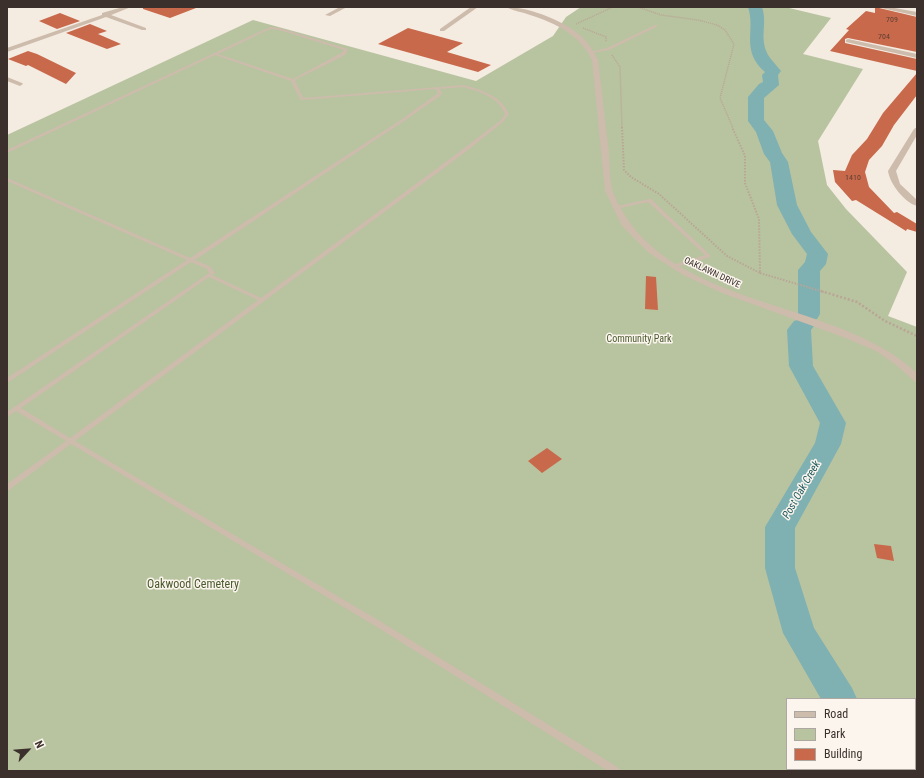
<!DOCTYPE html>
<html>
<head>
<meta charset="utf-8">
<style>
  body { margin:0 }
  #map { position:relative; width:924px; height:778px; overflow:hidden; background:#f4ebe1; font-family:"Roboto Condensed",sans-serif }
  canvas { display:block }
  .frame { position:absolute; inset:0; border:8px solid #3b302b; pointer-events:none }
  .legend { position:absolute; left:786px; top:698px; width:130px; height:72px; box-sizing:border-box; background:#fbf5ee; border:1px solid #aea6a0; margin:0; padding:5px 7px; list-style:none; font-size:12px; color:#3b302b }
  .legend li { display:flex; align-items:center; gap:8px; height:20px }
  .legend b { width:20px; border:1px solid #aea6a0 }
  .north { position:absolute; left:8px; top:730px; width:40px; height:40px; -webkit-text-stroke:3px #fbf5ee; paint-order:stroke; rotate:64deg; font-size:11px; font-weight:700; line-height:16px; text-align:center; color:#3b302b }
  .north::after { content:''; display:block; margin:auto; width:14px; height:18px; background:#3b302b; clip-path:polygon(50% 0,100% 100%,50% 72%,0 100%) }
</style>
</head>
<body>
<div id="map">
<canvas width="924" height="778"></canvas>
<div class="frame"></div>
<ul class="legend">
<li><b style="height:5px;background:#cdbbac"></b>Road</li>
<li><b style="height:11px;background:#b8c4a0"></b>Park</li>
<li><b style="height:11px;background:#c8694b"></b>Building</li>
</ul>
<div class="north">N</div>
</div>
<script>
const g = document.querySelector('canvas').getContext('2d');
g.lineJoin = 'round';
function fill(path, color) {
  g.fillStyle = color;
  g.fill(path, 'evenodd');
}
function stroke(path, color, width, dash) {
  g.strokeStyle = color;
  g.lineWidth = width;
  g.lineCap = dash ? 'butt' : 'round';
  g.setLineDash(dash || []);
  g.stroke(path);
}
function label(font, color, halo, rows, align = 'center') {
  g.font = font + ' "Roboto Condensed",sans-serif';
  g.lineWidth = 3;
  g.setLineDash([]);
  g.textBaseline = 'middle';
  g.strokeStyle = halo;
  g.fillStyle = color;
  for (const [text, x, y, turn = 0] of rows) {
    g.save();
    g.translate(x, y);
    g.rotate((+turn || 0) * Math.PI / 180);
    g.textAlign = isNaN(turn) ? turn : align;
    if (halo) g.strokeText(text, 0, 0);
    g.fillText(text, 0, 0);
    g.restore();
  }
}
const green = new Path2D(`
  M581,7H785L831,18L803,54L863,69L818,141L827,185L846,209L907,272L888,316L917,327V771H7V135L253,20L476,81L553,36L566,17ZM787,699H915V769H787Z`);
const river = new Path2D(`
  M748,7H762C767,21 761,34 765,48C768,58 775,63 781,71L778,75L779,85L764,98V120L773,131L782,153L788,162L797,205L811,232L828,254L826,264L820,271V314L817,319L810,321L814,326L811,330L813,366L846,423L841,444L795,528V568L814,628L852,688L857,699H821L783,633L765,568V527L815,443L820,423L789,366L787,330L794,321L801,319L798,314V270L805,262L807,254L792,234L777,205L770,162L764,154L756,132L748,121V97L759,84L763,82L762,75L765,72C740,50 756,31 748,7Z
  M830,769H866V771H830Z`);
const building = new Path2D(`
  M143,7H196V8L170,18L143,9Z
  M875,7L917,17V52L848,38L845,39V43L917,59V71L830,51L849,30L846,29L866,11L875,13Z
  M60,13L80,21L57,29L39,21Z
  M90,24L107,31L98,34L121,44L107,49L66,33Z
  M408,28L463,43L447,52L491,65L478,72L378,44Z
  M28,51L37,54L76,73L66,84L28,65L26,66L8,59Z
  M917,73V95L894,125L882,146L869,160L865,172L869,187L894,213L897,212L917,224V232L907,229L906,231L856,200L852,201L835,182L833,170L845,171L852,155L867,139L883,113Z
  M646,276L656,277L658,310L645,309Z
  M547,448L562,459L542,473L528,461Z
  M874,544L891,546L894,561L877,558Z`);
const pathFar2 = new Path2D(`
  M638,7L661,15L698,20L717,25L725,30L734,44L720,98L733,128
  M576,24L613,7
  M583,28L606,37V42
  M612,55L620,67L622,128`);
const pathFar1 = new Path2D(`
  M622,127L624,170L631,177L659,194L727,256L760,273L759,219L745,183V156L732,127
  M760,273L824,292`);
const path = new Path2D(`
  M821,291L857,302L885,321L917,336`);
const service = new Path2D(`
  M655,25L658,26L609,50L592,53L590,52L607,48Z
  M270,27L280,28L348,49L346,54L341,57L295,80L303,98L464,85C482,90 501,96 509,114L503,122L463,154L75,441L378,620L619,768L620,771H608L372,624L71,444L9,490L7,491V484L66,441L16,411L7,417V412L209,273L207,269L191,262L7,383V378L187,260L7,181V178L190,258L402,119L437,94L438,92L435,89L302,100L300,99L291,81L215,55L7,153V150ZM270,29L279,30L344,50L343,52L293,79L218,54ZM464,87C480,92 498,97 505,114L501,120L459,152L261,298L212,275L215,273L211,267L195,260L404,121L440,96L442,92L439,89ZM209,277L258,300L70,438L21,408Z
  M649,199H651L710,255V257L677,267H673V265L705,255L648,202L615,209L613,208V207Z`);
const minor = new Path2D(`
  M123,7H131L111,15L146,28V30H142L106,17L7,52V48L102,15V13Z
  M340,7H347L330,16L325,15Z
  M471,7H478L444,31H440V29Z
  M877,7H889L917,12V16Z
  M848,39L917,54V58L846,42V40Z
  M7,77L22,83L23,84L20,86L7,81Z
  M917,127V135L896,171L900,184L917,200V206C904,202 890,184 888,171L914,129Z`);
const tertiary = new Path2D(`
  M506,7C530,7 568,22 584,39C590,45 594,52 598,60C602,91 605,122 609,153C610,165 609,181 613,192C660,311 834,295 917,373V382L914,381L896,365L876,351L843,337L722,293L683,275L649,253L622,226L605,191L592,60C580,35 556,23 530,15C523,12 513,11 506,7Z`);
const numberNames = [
  ["709",892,20],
  ["704",884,37],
  ["1410",853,178]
];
const farStreetnames = [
  ["OAKLAWN DRIVE",712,273,25]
];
const parkNames = [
  ["Community Park",639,339]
];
const waterNames = [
  ["Post Oak Creek",802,490,-60]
];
const nearParknames = [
  ["Oakwood Cemetery",193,585]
];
fill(green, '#b8c4a0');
fill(river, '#7fb0b2');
fill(building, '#c8694b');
stroke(pathFar2, '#b9a596', 1.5, [1, 1]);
stroke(pathFar1, '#b9a596', 2, [1.5, 1.5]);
stroke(path, '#b9a596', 2.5, [2, 2]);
fill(service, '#cdbbac');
fill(minor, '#cdbbac');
fill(tertiary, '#cdbbac');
label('8px', '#5e3e33', null, numberNames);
label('9px', '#3b302b', '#fbf5ee', farStreetnames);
label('10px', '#4a5a2e', '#fbf5ee', parkNames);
label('italic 11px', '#1f5a5e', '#fbf5ee', waterNames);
label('12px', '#4a5a2e', '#fbf5ee', nearParknames);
</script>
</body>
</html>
